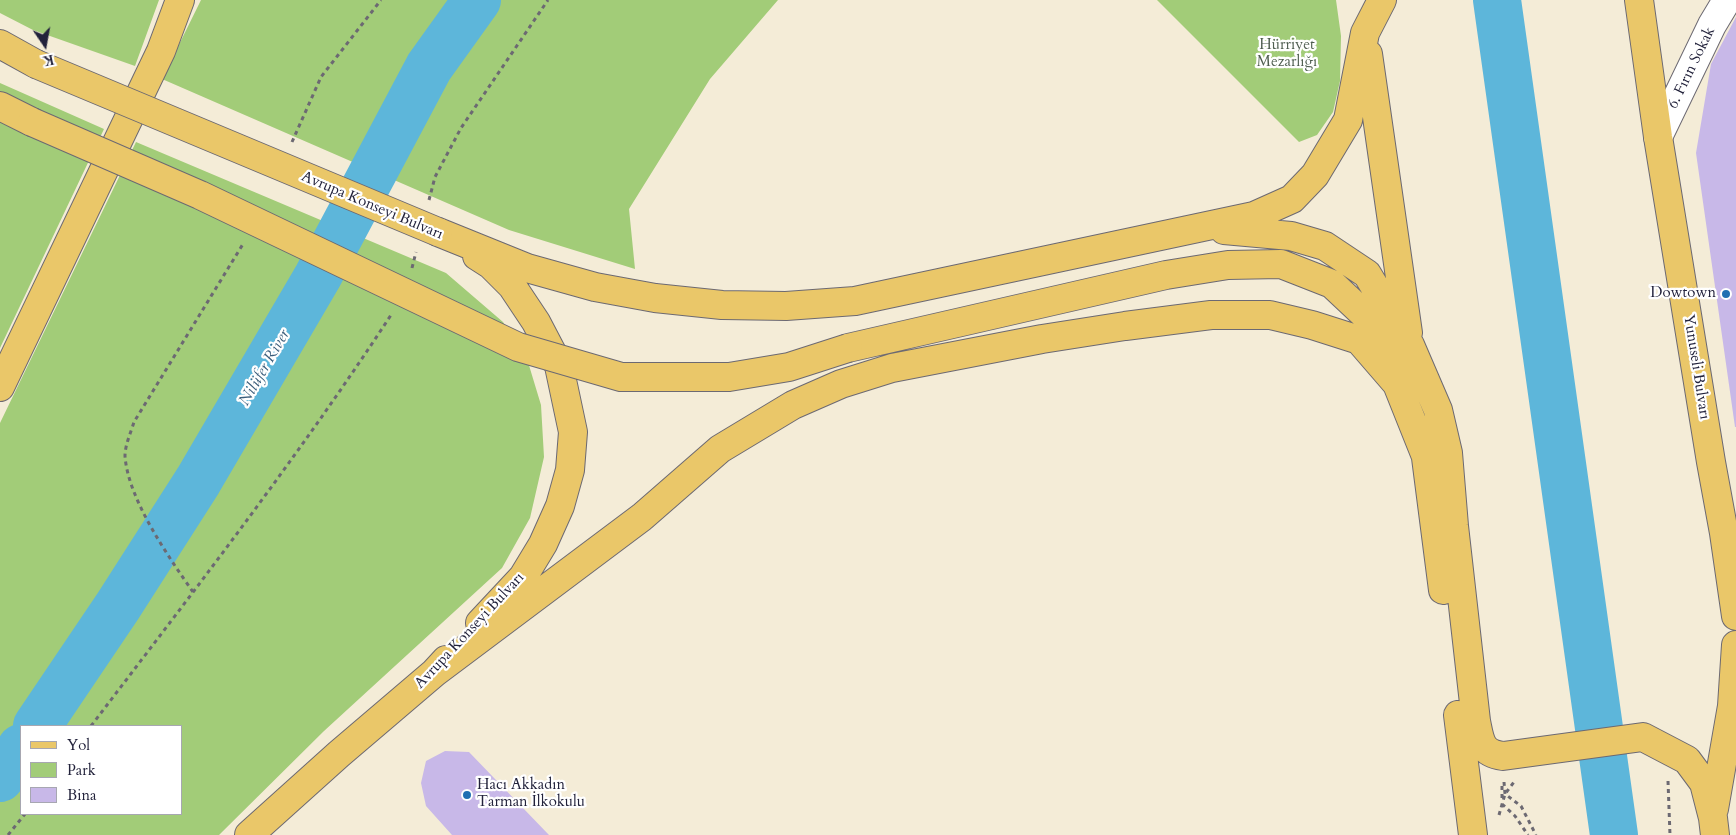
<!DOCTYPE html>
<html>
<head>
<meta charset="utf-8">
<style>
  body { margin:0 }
  #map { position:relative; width:1736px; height:835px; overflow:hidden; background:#f4ecd7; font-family:Cardo,serif }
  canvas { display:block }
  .legend { position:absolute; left:20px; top:725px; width:162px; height:90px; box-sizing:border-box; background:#fff; border:1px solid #a7a7b1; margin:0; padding:6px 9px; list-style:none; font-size:15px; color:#22223b }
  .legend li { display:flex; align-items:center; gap:10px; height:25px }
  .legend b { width:25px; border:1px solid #a7a7b1 }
  .north { position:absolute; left:20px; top:20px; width:50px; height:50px; -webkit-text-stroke:4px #fff; paint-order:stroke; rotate:168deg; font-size:14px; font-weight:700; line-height:20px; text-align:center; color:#22223b }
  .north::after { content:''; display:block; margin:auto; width:18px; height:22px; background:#22223b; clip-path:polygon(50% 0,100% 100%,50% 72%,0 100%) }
</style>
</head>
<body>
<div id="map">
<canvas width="1736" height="835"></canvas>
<ul class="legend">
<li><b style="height:6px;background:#eac769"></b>Yol</li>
<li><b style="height:14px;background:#a2cc78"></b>Park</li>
<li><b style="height:14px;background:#c8b8e8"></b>Bina</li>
</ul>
<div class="north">K</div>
</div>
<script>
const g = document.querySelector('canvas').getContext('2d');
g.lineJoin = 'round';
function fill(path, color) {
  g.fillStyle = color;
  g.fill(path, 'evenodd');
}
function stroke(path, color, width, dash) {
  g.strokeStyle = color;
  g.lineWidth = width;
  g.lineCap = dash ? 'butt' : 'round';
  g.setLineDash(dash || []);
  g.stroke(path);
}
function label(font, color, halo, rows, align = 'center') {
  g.font = font + ' Cardo,serif';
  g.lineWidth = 4.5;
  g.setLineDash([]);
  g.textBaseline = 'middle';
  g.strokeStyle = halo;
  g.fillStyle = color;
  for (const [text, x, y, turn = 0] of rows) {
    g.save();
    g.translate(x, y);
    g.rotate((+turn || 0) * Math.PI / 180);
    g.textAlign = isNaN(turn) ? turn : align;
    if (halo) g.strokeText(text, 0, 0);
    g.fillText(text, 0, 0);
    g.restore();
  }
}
const green = new Path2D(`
  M0,0H159L135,66L33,30L0,13Z
  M201,0H778L710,79L629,209L635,269L509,230L162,79Z
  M1157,0H1336L1341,36L1340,81L1333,112L1317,135L1299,142Z
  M0,83L104,129L0,348Z
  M136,142L446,273L503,322L528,362L541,405L544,457L530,518L502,568L324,731L219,835H0V423ZM21,726H181V814H21Z`);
const river = new Path2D(`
  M1497,0L1614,835
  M37,726L118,606L198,481L318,276L429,67L477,0
  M0,778L21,748`);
const building = new Path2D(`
  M1736,17V427H1735L1696,153L1711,64Z
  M445,751L469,752L549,835H452L426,806L421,783L426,761Z`);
const path = new Path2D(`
  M292,142L321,77L381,0
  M429,200L435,177L461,128L548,0
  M412,268L416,252
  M193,592C168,556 128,499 125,456C125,445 131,432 134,422L243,244
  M91,726C194,591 298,457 391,315
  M1668,781L1670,835
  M1504,782L1505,794L1521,806L1536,835
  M1502,798V782
  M1502,804L1515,816L1528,835
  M1499,815L1505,794L1514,782
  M8,835L25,814`);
const minor = new Path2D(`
  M1658,137L1712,25L1727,0`);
const major = new Path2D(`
  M1639,0L1658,137L1711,462L1724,533L1736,616
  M0,44L36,64
  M1368,54L1408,333
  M0,106L32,122
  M1224,230L1291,236L1325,246L1367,274L1410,345L1438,410L1448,453L1454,526L1476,721C1480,740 1480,753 1503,756L1643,737L1687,760L1704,783L1713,818L1715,835
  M438,232L527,268L595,287L655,298L722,305L786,306L855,301L1254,216L1292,199L1315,175L1348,120L1365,33L1382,0
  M477,256L491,265L512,286L536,322L559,366L573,432L570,470L560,506L543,544L523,577L480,623
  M848,348L1166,275L1228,265L1281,264L1332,284L1365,315L1394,350L1403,369
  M0,387L161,51L180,0
  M1424,442L1443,590
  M434,673L642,517L720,449L793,405L841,384L892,368L1042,339L1125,326L1211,315H1270L1312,325L1359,340L1397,384L1427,459
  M1458,715L1473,835
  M1714,809L1732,706L1736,645
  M249,835L339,754L434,673L446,660`);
const majorBridge = new Path2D(`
  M36,64L438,232
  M32,122L200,195L518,347L621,377H729L789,367L848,348`);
const markers = [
  [1726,294,5,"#1f6fb2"],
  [467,795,5,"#1f6fb2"]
];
const parkNames = [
  ["Hürriyet",1287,46],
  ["Mezarlığı",1287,63]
];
const streetNames = [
  ["6. Fırın Sokak",1692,68,-64],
  ["Avrupa Konseyi Bulvarı",372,206,23],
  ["Yunuseli Bulvarı",1696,367,81],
  ["Avrupa Konseyi Bulvarı",470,631,-47]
];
const poiNames = [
  ["Dowtown",1716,294],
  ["Hacı Akkadın",477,786,"left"],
  ["Tarman İlkokulu",477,803,"left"]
];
const waterNames = [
  ["Nilüfer River",265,368,-60]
];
fill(green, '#a2cc78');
stroke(river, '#5db6da', 48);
fill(building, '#c8b8e8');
stroke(minor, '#6c6972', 30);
stroke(major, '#6c6972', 30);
stroke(path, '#6c6972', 3, [4, 4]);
stroke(minor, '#fff', 28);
stroke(major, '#eac769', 28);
stroke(majorBridge, '#6c6972', 30, []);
stroke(majorBridge, '#eac769', 28);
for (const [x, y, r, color] of markers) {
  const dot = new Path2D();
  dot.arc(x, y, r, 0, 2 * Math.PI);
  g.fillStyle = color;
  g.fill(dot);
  stroke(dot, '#fff', 2);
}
label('15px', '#4f5e50', '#fff', parkNames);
label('15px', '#22223b', '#fff', streetNames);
label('15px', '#22223b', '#fff', poiNames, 'right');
label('italic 16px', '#3a5d7b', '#fff', waterNames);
</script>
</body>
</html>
